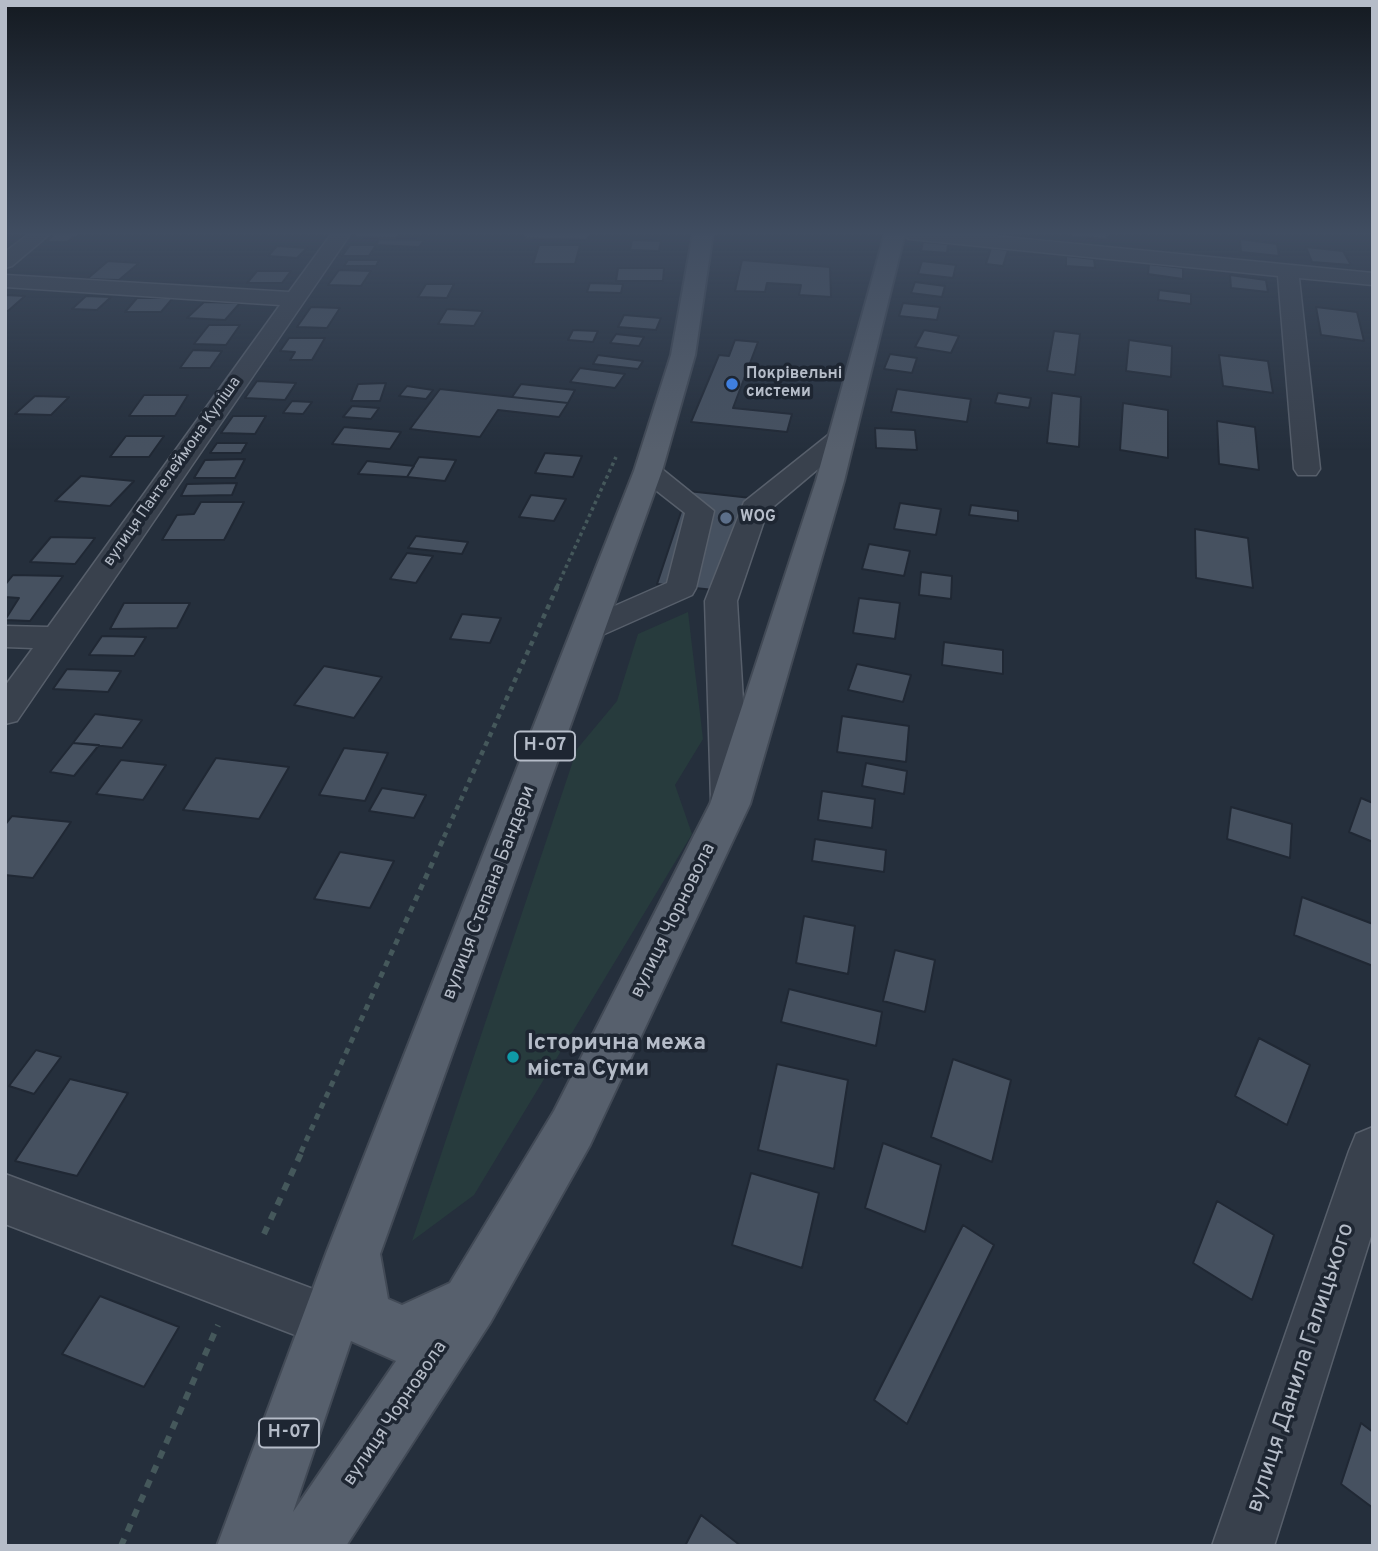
<!DOCTYPE html>
<html>
<head>
<meta charset="utf-8">
<style>
  body { margin:0 }
  #map { position:relative; width:1378px; height:1551px; overflow:hidden; background:#252f3c; font-family:Overpass,sans-serif }
  canvas { display:block }
  .frame { position:absolute; inset:0; border:7px solid #b5bcc8; pointer-events:none }
</style>
</head>
<body>
<div id="map">
<canvas width="1378" height="1551"></canvas>
<div class="frame"></div>
</div>
<script>
const g = document.querySelector('canvas').getContext('2d');
g.lineJoin = 'round';
function fill(path, color) {
  g.fillStyle = color;
  g.fill(path, 'evenodd');
}
function stroke(path, color, width, dash) {
  g.strokeStyle = color;
  g.lineWidth = width;
  g.lineCap = dash ? 'butt' : 'round';
  g.setLineDash(dash || []);
  g.stroke(path);
}
function label(font, color, halo, rows, align = 'center') {
  g.font = font + ' Overpass,sans-serif';
  g.lineWidth = 7;
  g.setLineDash([]);
  g.textBaseline = 'middle';
  g.strokeStyle = halo;
  g.fillStyle = color;
  for (const [text, x, y, turn = 0] of rows) {
    g.save();
    g.translate(x, y);
    g.rotate((+turn || 0) * Math.PI / 180);
    g.textAlign = isNaN(turn) ? turn : align;
    if (halo) g.strokeText(text, 0, 0);
    g.fillText(text, 0, 0);
    g.restore();
  }
}
const green = new Path2D(`
  M688,612L703,739L675,785L692,834L474,1195L412,1241L577,749L617,701L638,634Z`);
const building = new Path2D(`
  M56,233H78L67,242H46Z
  M360,233H398L395,238L357,237Z
  M527,233H589L587,240L525,238Z
  M1074,233H1107V239L1073,236Z
  M379,239L424,240L419,247L376,245Z
  M1240,239L1277,244L1279,256L1241,252Z
  M632,240L661,241L659,251L630,250Z
  M923,242L948,244L947,253L921,251Z
  M350,245H376L369,256H342Z
  M539,245H580L575,264H533Z
  M277,246L307,248L297,258L268,256Z
  M1306,247L1343,251L1351,265L1312,262Z
  M991,248L1008,250L1003,266L986,264Z
  M1066,256L1094,259L1095,268L1066,266Z
  M348,260H379L376,266H344Z
  M742,260L830,267L831,297L799,295L801,285L767,283L765,292L735,291Z
  M108,261L139,263L119,280L87,279Z
  M922,261L956,265L953,278L918,274Z
  M1149,264L1183,268V279L1148,274Z
  M618,268H664L663,281H616Z
  M339,270L371,271L361,286L328,285Z
  M257,271H291L282,283H247Z
  M1230,275L1266,280L1268,292L1231,288Z
  M915,282L945,286L942,297L911,293Z
  M590,283L623,284L621,293L587,292Z
  M426,284H454L447,298L418,297Z
  M1159,290L1191,294V304L1158,300Z
  M5,295L25,296L8,311H5Z
  M86,296L111,297L97,310L72,309Z
  M137,298H173L161,312H125Z
  M204,302L240,303L225,320L187,318Z
  M903,303L940,307L937,320L899,316Z
  M311,307L340,308L327,328L297,327Z
  M1316,307L1357,312L1364,341L1321,335Z
  M447,309L483,311L474,326L438,324Z
  M624,315L661,318L656,330L618,327Z
  M209,325H240L226,345L194,344Z
  M573,330L598,331L593,342L568,340Z
  M924,330L959,336L951,353L915,347Z
  M1054,331L1080,334L1075,375L1047,371Z
  M616,334L644,337L639,346L610,343Z
  M289,338H325L312,360H290L295,352L280,351Z
  M735,340L758,342L733,408L792,414L787,432L691,422L719,355L729,356Z
  M1129,340L1172,346L1171,377L1126,371Z
  M193,350L222,351L210,368H180Z
  M890,354L917,358L912,373L884,369Z
  M598,355L643,361L638,369L593,364Z
  M1219,355L1268,361L1273,393L1223,386Z
  M580,368L625,374L615,388L570,382Z
  M257,381L296,383L285,400L245,398Z
  M386,383L380,401H351L358,384Z
  M521,384L575,390L568,403L512,397Z
  M407,386L433,390L426,399L399,396Z
  M440,389L512,397L568,403L559,417L498,410L480,437L410,429Z
  M897,389L971,399L967,422L891,412Z
  M998,393L1031,398L1029,408L995,403Z
  M1052,393L1081,397L1079,447L1047,443Z
  M144,395H188L175,416H129Z
  M35,396L69,397L51,415L15,414Z
  M292,401L312,402L303,414L283,413Z
  M1123,403L1168,410V458L1120,450Z
  M352,406L379,408L371,419L343,417Z
  M233,416H266L255,434L221,433Z
  M1217,421L1255,427L1259,470L1219,464Z
  M344,427L401,432L390,449L332,444Z
  M875,428L915,430L917,450L876,448Z
  M126,436H164L149,457H110Z
  M217,443H247L241,453H210Z
  M545,453L582,456L573,477L535,473Z
  M419,457L456,460L445,481L407,477Z
  M245,459L235,478H194L205,460Z
  M367,461L414,466L407,477L358,474Z
  M81,476L134,481L110,506L55,501Z
  M237,483L232,495L181,496L187,484Z
  M688,491L751,498L733,592L657,584Z
  M531,495L566,499L554,521L519,517Z
  M201,502H244L224,540H162L177,515L194,514Z
  M900,503L941,509L936,535L894,529Z
  M971,505L1018,511V521L969,515Z
  M1195,529L1248,538L1253,588L1196,578Z
  M416,536L468,542L462,554L408,548Z
  M51,537L95,538L75,564L30,562Z
  M869,544L910,551L904,576L862,569Z
  M407,553L433,556L416,583L390,579Z
  M921,572L952,576L951,599L919,595Z
  M13,575L63,576L30,621L5,620L19,598L5,597V585Z
  M859,598L900,603L895,639L853,633Z
  M124,603H190L177,628L110,629Z
  M462,614L501,618L490,643L450,639Z
  M102,636L146,637L134,656L89,655Z
  M944,642L1003,650V674L942,665Z
  M857,664L911,675L903,702L848,690Z
  M324,666L382,677L354,718L294,705Z
  M67,669L121,671L108,692L53,689Z
  M95,714L142,720L122,748L73,743Z
  M842,716L909,726L906,762L837,752Z
  M73,743L99,745L74,776L50,772Z
  M344,748L388,753L365,801L319,795Z
  M216,758L289,767L259,819L183,810Z
  M121,760L166,765L143,800L96,794Z
  M866,763L907,771L904,794L862,786Z
  M382,788L426,795L414,818L369,811Z
  M822,791L875,799L872,828L818,820Z
  M1361,798L1373,803V842L1349,832Z
  M1231,807L1292,824L1290,858L1227,839Z
  M12,816L71,822L33,878L5,875V825Z
  M815,839L886,850L884,872L812,861Z
  M340,852L394,861L370,908L314,899Z
  M1302,897L1373,924V966L1294,935Z
  M804,916L855,926L848,974L796,963Z
  M895,950L935,960L925,1012L883,1001Z
  M789,989L882,1012L876,1046L781,1022Z
  M1259,1038L1310,1065L1287,1125L1235,1096Z
  M36,1050L61,1057L34,1094L9,1086Z
  M953,1059L1011,1080L992,1162L931,1137Z
  M777,1064L848,1080L834,1169L758,1150Z
  M70,1079L128,1093L77,1176L15,1161Z
  M883,1143L941,1165L925,1232L865,1208Z
  M751,1173L819,1193L802,1268L732,1245Z
  M1217,1201L1274,1235L1252,1300L1193,1263Z
  M963,1225L994,1245L907,1424L874,1400Z
  M100,1296L179,1327L144,1387L62,1354Z
  M1361,1423L1373,1432V1508L1341,1484Z
  M701,1515L741,1546H685Z`);
const pathFar3 = new Path2D(`
  M557,587L616,457`);
const pathFar2 = new Path2D(`
  M444,837L558,585`);
const pathFar1 = new Path2D(`
  M301,1152L445,835`);
const path = new Path2D(`
  M264,1234L302,1151
  M121,1546L218,1325`);
const minor = new Path2D(`
  M30,233H51L12,266L5,268V252Z
  M332,233H351L17,721L5,724V686L33,648L5,647V626L48,627L280,305L5,287V275L289,292Z
  M899,233H964L1373,273V285L1299,278L1320,469L1316,475H1298L1294,469L1278,276L909,239Z
  M841,429L850,432L854,437L850,442L767,512L737,601L749,800L743,810L730,814L717,810L711,800L705,601L744,502L832,432Z
  M648,463L657,465L714,511L696,588L692,595L600,636L589,639L578,636L573,629L578,622L667,583L685,513L639,477L635,471L639,465Z
  M1373,1127V1230L1274,1546H1212L1349,1151L1356,1134Z
  M5,1174L348,1302L356,1321L348,1340L329,1348L5,1224Z`);
const major = new Path2D(`
  M693,233H713L695,355L662,471L380,1254L388,1299L402,1305L450,1283L554,1111L710,804L816,481L885,233H905L844,481L750,804L590,1145L490,1323L346,1546H217L327,1251L634,471L671,355ZM351,1341L396,1361L293,1512Z`);
const markers = [
  [732,384,7,"#3f7fe0"],
  [726,518,7,"#5c6f8a"],
  [513,1057,7,"#0f9aa8"]
];
const farPoinames = [
  ["Покрівельні",746,375],
  ["системи",746,393],
  ["WOG",740,518]
];
const farStreetnames = [
  ["вулиця Пантелеймона Куліша",173,472,-55]
];
const shields = [
  [545,746,60],
  [289,1433,60]
];
const shieldNames = [
  ["Н-07",545,746],
  ["Н-07",289,1433]
];
const streetNames = [
  ["вулиця Степана Бандери",490,893,-69],
  ["вулиця Чорновола",674,921,-64],
  ["вулиця Чорновола",396,1414,-56]
];
const nearPoinames = [
  ["Історична межа",527,1044],
  ["міста Суми",527,1070]
];
const nearStreetnames = [
  ["вулиця Данила Галицького",1302,1368,-72]
];
fill(green, '#273b3d');
fill(building, '#465160');
stroke(building, '#202834', 2);
stroke(minor, '#575f6b', 3);
stroke(major, '#424a56', 4);
stroke(pathFar3, '#45585b', 3.5, [3.5, 3.5]);
stroke(pathFar2, '#45585b', 4.5, [5, 5]);
stroke(pathFar1, '#45585b', 5, [6, 6]);
stroke(path, '#45585b', 6, [8, 8]);
fill(minor, '#39414d');
fill(major, '#57606d');
const sky = g.createLinearGradient(0, 0, 0, 450);
sky.addColorStop(0, '#141a21');
sky.addColorStop(0.52, '#404d61');
sky.addColorStop(1, '#404d6100');
g.fillStyle = sky;
g.fillRect(0, 0, 1378, 450);
for (const [x, y, r, color] of markers) {
  const dot = new Path2D();
  dot.arc(x, y, r, 0, 2 * Math.PI);
  g.fillStyle = color;
  g.fill(dot);
  stroke(dot, '#1e2632', 2.5);
}
label('bold 16px', '#b5bcc8', '#1e2632', farPoinames, 'left');
label('16px', '#b5bcc8', '#1e2632', farStreetnames);
for (const [x, y, w] of shields) {
  const box = new Path2D();
  box.roundRect(x - w / 2, y - 14.5, w, 29, 5);
  g.fillStyle = '#1e2632';
  g.fill(box);
  stroke(box, '#b5bcc8', 2);
}
label('bold 18px', '#b5bcc8', null, shieldNames);
label('19px', '#b5bcc8', '#1e2632', streetNames);
label('bold 23px', '#b5bcc8', '#1e2632', nearPoinames, 'left');
label('23px', '#b5bcc8', '#1e2632', nearStreetnames);
</script>
</body>
</html>
